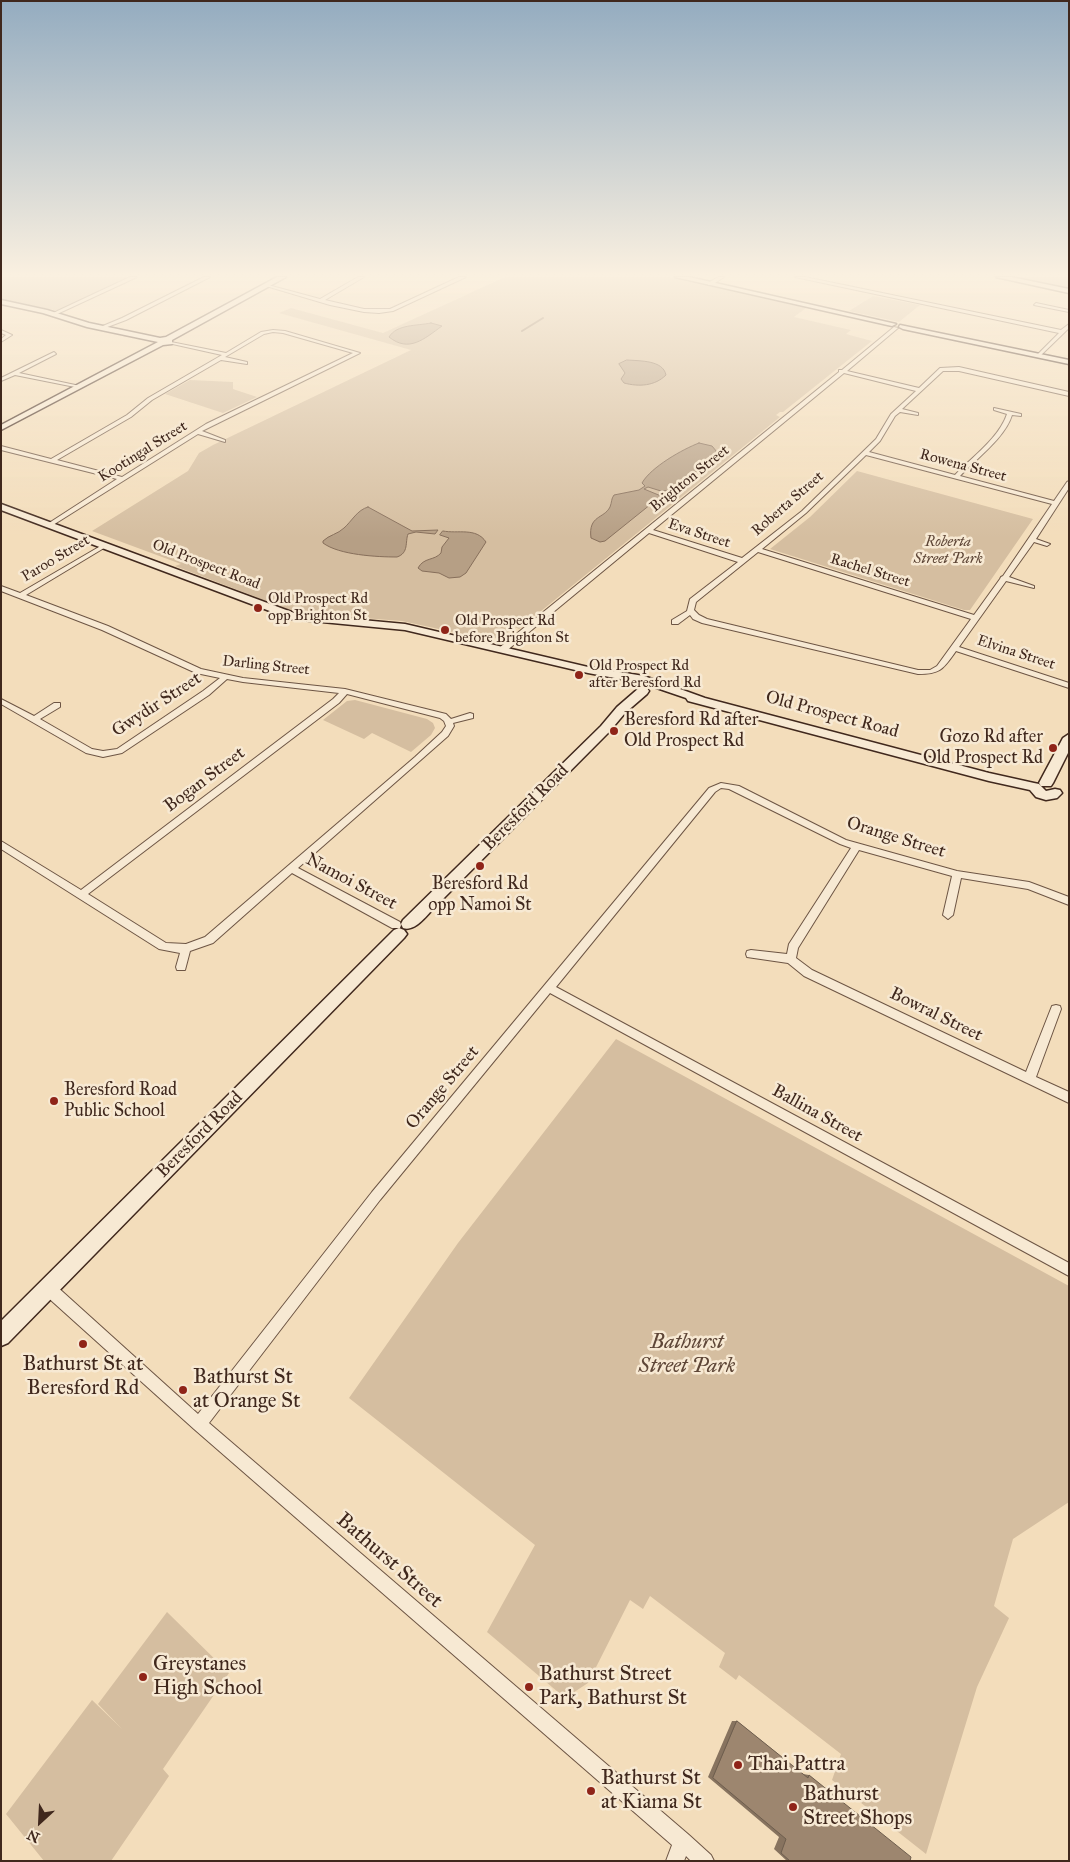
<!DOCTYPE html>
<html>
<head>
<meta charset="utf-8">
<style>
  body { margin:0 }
  #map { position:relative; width:1070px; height:1862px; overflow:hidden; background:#f3ddbb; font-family:"IM FELL Great Primer",serif }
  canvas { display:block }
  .frame { position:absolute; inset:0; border:2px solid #40281d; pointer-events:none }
  .north { position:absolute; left:15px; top:1797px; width:50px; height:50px; -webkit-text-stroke:4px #f7e9d3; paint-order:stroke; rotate:205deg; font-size:14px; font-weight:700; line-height:20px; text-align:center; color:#40281d }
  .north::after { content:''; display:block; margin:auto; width:18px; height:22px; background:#40281d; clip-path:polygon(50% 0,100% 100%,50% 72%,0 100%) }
</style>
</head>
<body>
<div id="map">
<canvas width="1070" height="1862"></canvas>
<div class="frame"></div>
<div class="north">N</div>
</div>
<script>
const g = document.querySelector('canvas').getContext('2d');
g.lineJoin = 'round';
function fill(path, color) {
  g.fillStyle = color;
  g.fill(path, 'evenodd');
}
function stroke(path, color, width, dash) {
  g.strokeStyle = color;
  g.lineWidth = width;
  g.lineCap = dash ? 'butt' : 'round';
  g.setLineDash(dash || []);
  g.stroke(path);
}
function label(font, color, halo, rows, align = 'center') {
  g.font = font + ' "IM FELL Great Primer",serif';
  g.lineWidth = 5;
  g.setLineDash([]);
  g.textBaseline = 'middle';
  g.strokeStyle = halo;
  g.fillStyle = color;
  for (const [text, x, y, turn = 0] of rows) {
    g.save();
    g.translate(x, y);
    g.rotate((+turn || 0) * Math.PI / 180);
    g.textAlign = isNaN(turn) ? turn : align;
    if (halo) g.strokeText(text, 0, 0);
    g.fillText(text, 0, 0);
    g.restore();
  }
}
const green = new Path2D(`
  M1,277H128L59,310H54L1,299Z
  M505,277H668L806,308L794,317L851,330L846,334L872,341L783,412H780L776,415L780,417L519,629L515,627C497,642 496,639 474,634L471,636L402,621L298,613L175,566L181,564L92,531L188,471L199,453L213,445L411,350L279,313L291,308L383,333Z
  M1014,277H1069V288Z
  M873,296L920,305L899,322L849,311Z
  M190,380L233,382V389L257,397L223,413L165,394Z
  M857,471L1033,519L970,610H964L770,549L810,517Z
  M355,700L427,719L433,723L435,728L431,735L411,752L372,733L364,739L323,720L347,701Z
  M616,1039L1069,1286V1502L1013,1539L994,1606L1009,1618L977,1687L926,1854L832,1780L841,1754L739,1675L736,1680L719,1667L725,1653L650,1596L643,1609L630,1600L588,1683L565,1698L487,1632L535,1545L349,1398L458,1243Z
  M167,1612L229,1673L163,1769L169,1776L111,1861H44L6,1814L92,1700L122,1729L98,1704Z`);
const water = new Path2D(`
  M431,323L442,326C424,339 409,353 389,337C397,324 417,326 431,323Z
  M627,360C640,361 663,360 666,375C655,386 639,387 624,383L621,379L625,373L619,364Z
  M699,443L712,446L717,452L716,455L673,490L661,491L648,487L644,489L661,496L605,541L600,542L591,538C588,515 604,519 610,507C612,502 611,499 614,495L639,490L645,486L642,483C651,467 683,449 699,443Z
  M368,507L412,531L438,530L435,534L416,532L408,534C405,542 409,553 397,557C377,557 339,555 323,543V541C329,535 338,534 344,528C352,521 357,510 368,507Z
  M443,531C458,534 476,527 486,542L466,573L460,577L449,578L439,573L422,571L418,568C424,557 434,561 441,553L442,547L449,538L440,535Z`);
const stream = new Path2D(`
  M522,331L543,318`);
const street = new Path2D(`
  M130,277H137L55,315L51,314Z
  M204,277H210L126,320L102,329L98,328L122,318Z
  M358,277H364L325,300L364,309H390L459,277H466L393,311L379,313L364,312L330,305L266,286L268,285L320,299Z
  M718,277H724L712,285H708V283Z
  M795,277H805L1061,330L1069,324V328L1039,357L1037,355L1059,333Z
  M1036,303L1069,310V312L1034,305Z
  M894,327L898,328L847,371L919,388L940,368L959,367L1069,392V396L959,371H943L902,409L918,413V415L900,412L895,416L880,441L869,452L955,475C972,457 999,438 1007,414L994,410V408L1021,414V416L1012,415C1005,438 976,459 960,476L1054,501L1067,482L1069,481V488L1036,539L1050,544L1047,546L1034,542L1009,577L1034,586V588L1006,581L959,647L1069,683V688L956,651C943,669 941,674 918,674L702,623L693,619L690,615L678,624H672V620L687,611L690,599L738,562L649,533L505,652H499V648L839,372V370H842ZM844,373L916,391L891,414L876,439L802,511L742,558L653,530ZM866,455L1052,504L1003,576L1001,577L1000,579L974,615L762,549L806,513ZM758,552L971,619L937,666L930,670H918L707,619L699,615L694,610L696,602Z
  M1,330L12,335L1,342V339L6,335L1,333Z
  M273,330L285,331L360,353L202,431L225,440V442L198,434L53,525H49V523L117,479L1,450V446L51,459L127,415L148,398L222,355L168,343L166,341L226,353L261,332ZM273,332L283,333L353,353L206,424L122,477L57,460L131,417L152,400L221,360L247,364V362L225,357L264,334Z
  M54,352L56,354L19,373L80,386V388L15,375L1,381V378Z
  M104,544L109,545L26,595L108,626L201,669L243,678L345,689L446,714L451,719L470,713L473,714V718L453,723L454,726L448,736L298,868L400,922L401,925L400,928H392L292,873L213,943L190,951L185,970H177L176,967L180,953L159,949L1,849V841L81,890L333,699L339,693L243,682L227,679L209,695L122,753L103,757L86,753L1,704V699L34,716L54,703H60V707L40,719L92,749L103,751L117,749L203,691L220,678L196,673L102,630L1,591V586L20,593ZM347,694L440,718L444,721L446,726L442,732L415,757L205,937L186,944L166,943L88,894L339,703Z
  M721,783L739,786L846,840L957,871L1029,882L1069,897V905L1028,889L961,878L953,915L948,919L943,915L952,876L859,850L798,948L796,958L812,970L1026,1072L1052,1006L1056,1005L1060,1006L1061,1009L1036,1077L1069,1092V1103L804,976L788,963L747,957L746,954L747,951L751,950L787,954L789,944L851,848L840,844L729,789L721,788L715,792L556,987L1069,1263V1276L550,993L380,1200L209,1423L689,1835L711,1855L714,1861H691L686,1856L684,1861H666L672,1845L194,1429L44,1294L42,1289L44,1284L49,1282L54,1284L198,1414L372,1192L709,788Z`);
const secondary = new Path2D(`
  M277,277H286L172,340V344L163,345L1,430V425L158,342L87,327L43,313L1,304V300L47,310L89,323L160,338L166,337Z
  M675,277H689L896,324L892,326Z
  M996,277H1011L1069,289V293Z
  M900,325L1069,360V364L903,329L899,327Z
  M1,504L297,614L405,624L588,667L644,676L705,698L989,773L1034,783L1039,784L1046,791L1055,789L1060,790L1062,793L1057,798L1046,800L1036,797L1030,790L989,781L688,701L686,698L642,683L588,673L405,630L291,619L1,510Z
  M643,687L647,688L649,691L647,694L625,713L609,732L434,908C426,916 415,932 403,928L401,924L403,920L601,726L617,707L639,688Z
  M1069,734V751L1053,783L1051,786H1041L1039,783L1063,738Z
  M399,928L404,930L407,934L404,938L8,1343L1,1346V1321L394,930Z`);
const wall = new Path2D(`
  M732,1721H737L803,1774L809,1775L910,1861H787L774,1849L779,1837L708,1777Z`);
const building = new Path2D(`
  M737,1721L808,1778L809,1775L911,1857L910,1861H790L781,1853L786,1839L713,1778Z`);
const markers = [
  [258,608,5,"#8f2418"],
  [445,630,5,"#8f2418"],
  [579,675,5,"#8f2418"],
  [614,731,5,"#8f2418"],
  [1053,748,5,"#8f2418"],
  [480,866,5,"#8f2418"],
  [54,1101,5,"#8f2418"],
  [83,1344,5,"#8f2418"],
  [183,1390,5,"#8f2418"],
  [143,1677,5,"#8f2418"],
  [529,1687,5,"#8f2418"],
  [738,1765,5,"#8f2418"],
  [591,1791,5,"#8f2418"],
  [793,1807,5,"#8f2418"]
];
const farStreetnames = [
  ["Kootingal Street",143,452,-32],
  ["Rowena Street",963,466,15],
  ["Brighton Street",690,479,-39],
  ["Roberta Street",788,504,-41],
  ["Eva Street",699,534,18],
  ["Paroo Street",56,559,-31],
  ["Old Prospect Road",206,565,21],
  ["Rachel Street",870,571,17],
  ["Elvina Street",1016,653,18],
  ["Darling Street",266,666,6]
];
const farParknames = [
  ["Roberta",948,542],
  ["Street Park",948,559]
];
const farPoinames = [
  ["Old Prospect Rd",268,599],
  ["opp Brighton St",268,616],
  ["Old Prospect Rd",455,621],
  ["before Brighton St",455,638],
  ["Old Prospect Rd",589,666],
  ["after Beresford Rd",589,683]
];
const streetNames = [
  ["Gwydir Street",157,705,-33],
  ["Old Prospect Road",832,715,15],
  ["Bogan Street",205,780,-37],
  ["Beresford Road",526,808,-45],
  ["Orange Street",896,838,17],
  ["Namoi Street",351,882,28],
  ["Bowral Street",936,1015,26],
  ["Orange Street",443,1088,-50],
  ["Ballina Street",817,1114,29],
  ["Beresford Road",200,1135,-45]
];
const poiNames = [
  ["Beresford Rd after",624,721],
  ["Old Prospect Rd",624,742],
  ["Gozo Rd after",1043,738,"right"],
  ["Old Prospect Rd",1043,759,"right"],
  ["Beresford Rd",480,885,"center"],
  ["opp Namoi St",480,906,"center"],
  ["Beresford Road",64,1091],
  ["Public School",64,1112]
];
const nearParknames = [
  ["Bathurst",687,1343],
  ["Street Park",687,1367]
];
const nearPoinames = [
  ["Bathurst St at",83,1365,"center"],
  ["Beresford Rd",83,1389,"center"],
  ["Bathurst St",193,1378],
  ["at Orange St",193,1402],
  ["Greystanes",153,1665],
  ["High School",153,1689],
  ["Bathurst Street",539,1675],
  ["Park, Bathurst St",539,1699],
  ["Thai Pattra",748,1765],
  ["Bathurst St",601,1779],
  ["at Kiama St",601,1803],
  ["Bathurst",803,1795],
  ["Street Shops",803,1819]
];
const nearStreetnames = [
  ["Bathurst Street",389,1561,41]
];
fill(green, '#d5bea0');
fill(water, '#b69f85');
stroke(water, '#876f5b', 1);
stroke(stream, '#876f5b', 2);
stroke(street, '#6d5544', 2);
stroke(secondary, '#40281d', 3);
fill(street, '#f7e9d3');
fill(secondary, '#f7e9d3');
fill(wall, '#87735f');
fill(building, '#9d866f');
stroke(building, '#6e5e4e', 1);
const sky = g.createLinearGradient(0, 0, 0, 538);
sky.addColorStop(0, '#94acc0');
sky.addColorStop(0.51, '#faf0e0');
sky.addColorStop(1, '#faf0e000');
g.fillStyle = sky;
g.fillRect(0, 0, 1070, 538);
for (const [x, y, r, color] of markers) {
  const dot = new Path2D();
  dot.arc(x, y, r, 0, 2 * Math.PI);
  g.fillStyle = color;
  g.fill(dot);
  stroke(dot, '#f7e9d3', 2);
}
label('15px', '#40281d', '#f7e9d3', farStreetnames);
label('italic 15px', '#5e4637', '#f7e9d3', farParknames);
label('15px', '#40281d', '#f7e9d3', farPoinames, 'left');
label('18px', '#40281d', '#f7e9d3', streetNames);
label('18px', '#40281d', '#f7e9d3', poiNames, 'left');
label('italic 21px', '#5e4637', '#f7e9d3', nearParknames);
label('21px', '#40281d', '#f7e9d3', nearPoinames, 'left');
label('21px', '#40281d', '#f7e9d3', nearStreetnames);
</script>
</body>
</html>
